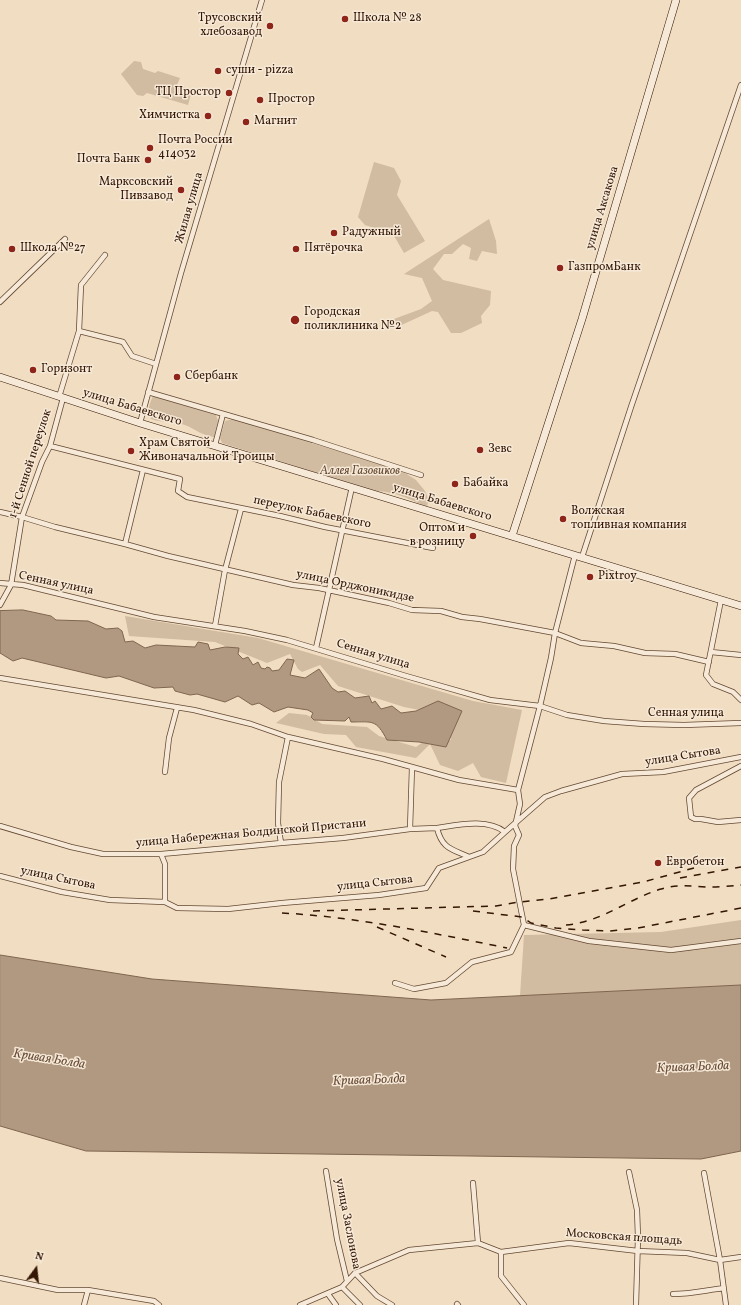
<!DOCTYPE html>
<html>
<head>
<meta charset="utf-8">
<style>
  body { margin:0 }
  #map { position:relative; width:741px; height:1305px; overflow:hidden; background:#f1ddc1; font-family:Vollkorn,serif }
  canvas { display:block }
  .north { position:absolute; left:16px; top:1249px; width:40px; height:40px; -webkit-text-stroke:3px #f6e9d7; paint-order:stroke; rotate:15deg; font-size:11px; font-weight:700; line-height:16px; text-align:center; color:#341604 }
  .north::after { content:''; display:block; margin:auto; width:14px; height:18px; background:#341604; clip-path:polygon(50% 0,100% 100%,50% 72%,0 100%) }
</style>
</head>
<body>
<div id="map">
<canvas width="741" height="1305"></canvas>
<div class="north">N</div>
</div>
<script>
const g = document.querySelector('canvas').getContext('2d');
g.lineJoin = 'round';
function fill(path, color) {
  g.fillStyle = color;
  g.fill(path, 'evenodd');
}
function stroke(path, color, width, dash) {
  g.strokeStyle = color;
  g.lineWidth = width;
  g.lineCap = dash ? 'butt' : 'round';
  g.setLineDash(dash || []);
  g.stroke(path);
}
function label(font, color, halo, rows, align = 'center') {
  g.font = font + ' Vollkorn,serif';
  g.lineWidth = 3;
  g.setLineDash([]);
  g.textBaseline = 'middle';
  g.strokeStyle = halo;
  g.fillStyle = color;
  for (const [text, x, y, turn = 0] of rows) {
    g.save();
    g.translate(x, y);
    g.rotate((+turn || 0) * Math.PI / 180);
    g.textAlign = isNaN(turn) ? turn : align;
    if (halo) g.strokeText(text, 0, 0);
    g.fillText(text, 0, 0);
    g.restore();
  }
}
const green = new Path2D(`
  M134,61L141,62L143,69L155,73L158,71L180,78L177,85L192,90L188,105L147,93L143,96L137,95L121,74Z
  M374,162L394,168L401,181L397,195L425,241L404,253L393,234L365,225L358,217Z
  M489,219L496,241L497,254L482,251L477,261L469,259L471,248L463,244L452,254H444L433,269L443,280L491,291L490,305L481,316L482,323L461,333H451L438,312L432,311L397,327L394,319L421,309L432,301L422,278L404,274Z
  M153,396L216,415L218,421L214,437C203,436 195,429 185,425C173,421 162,423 151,419C147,412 149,404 153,396Z
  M233,419L367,460L405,473L416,480L425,491L429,500L427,506C420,505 415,501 409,499C398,494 386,491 374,491L222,443L220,438L225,421Z
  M125,616L258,638L473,701L522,710L506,783L481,777L473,763L458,771L440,765L430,744L416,758L356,747L346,735L324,734L276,723L289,713L307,715L322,724L367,727L379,736L416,747L430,737L451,740L440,714L404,707L338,686L320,665L302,672L298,669L290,654L267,663L215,642L129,636Z
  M741,920V985L520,996L524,935L661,932Z`);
const water = new Path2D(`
  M23,610L51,616L56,620L88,621L106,629L118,628L122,631L125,642L133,641L145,648L156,645L195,647L198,642L208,644L210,650L225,647L239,648L238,654L243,659L248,657L253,665L258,662L261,668L265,669L267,667L270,668L272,671L279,670L287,659L294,660L290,675L305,678L319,669L332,688L338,692L345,691L355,698L369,696L372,703L375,701L381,709L392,706L401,713L416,711L438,701L462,711L446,747L419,742L387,740C376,719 373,722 351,722L349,717L345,721L314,720L311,717L313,713L308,710L288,707L274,712L259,703L252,705L238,696L225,702L197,694L190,695L175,691L173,687L154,688L119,676L106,678L22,658L13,661L0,653V611Z
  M0,955L152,979L431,1000L741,985V1151L701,1159L86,1151L0,1126Z`);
const minor = new Path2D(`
  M0,302L65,239
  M79,331L123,342L132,356L156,364
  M148,392L313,440L421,475
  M59,397L79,331L81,285L105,255
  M140,423L181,273L262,0
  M215,445L223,414
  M50,446L180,479L178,491L187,497L280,516L325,527L433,548
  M0,512L22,517L55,527L125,544L168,556L293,585L319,588L389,603L412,610L441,611L462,617L480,619L555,633L581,643L614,646L645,653L675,654L709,662
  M125,544L143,470
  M582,557L631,407L741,85
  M0,583L23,585L154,617L245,631L287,640L406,676L490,700L540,706L567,715L604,721L644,724L684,725L741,723
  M721,600L706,675L713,684L733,692L741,700
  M0,605L11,585L22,517L42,462L50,446L63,398
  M215,626L225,570L241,509
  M316,648L352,487
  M711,652L741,655
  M0,678L194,710L251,724L288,737L383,759L459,780L518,790
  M741,766L696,790L689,798L691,817L695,819H701L718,822L741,820
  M165,772L169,738L177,708
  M0,826L71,847L103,854H161L240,847L281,843L343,838L410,829L437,828C442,849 452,849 469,857
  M437,828C458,825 487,818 505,832
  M410,829L412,767
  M281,843L278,823L279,782L288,737
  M161,854L165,864V902
  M0,876L62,892L110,900L165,902L177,908L228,909L282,903L379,895L426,888L439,868L483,852L505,832L545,797L561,791L622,774L663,772L741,757
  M524,925L589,941L671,950L741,941
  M395,983L414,989L446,983L472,962L511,952L524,925L513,869L514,846L519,835L515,826L520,804L518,790L540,706L551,658L555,633L575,555
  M326,1171L337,1239L347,1281
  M629,1172L637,1210L638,1237L636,1305
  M704,1173L720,1260L726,1305
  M473,1183L478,1243
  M501,1252V1276L524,1305
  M355,1273L377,1296L392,1305
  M0,1278L58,1290H88L154,1301L159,1305
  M342,1287L360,1305
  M328,1294L336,1305
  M673,1294C691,1294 707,1290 724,1288
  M457,1304L458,1305
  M84,1305L88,1290
  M300,1305L342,1287L355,1273L409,1250L478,1243L501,1252L569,1243L638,1251L687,1253L720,1260L741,1257`);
const secondary = new Path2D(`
  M0,377L140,423L741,606
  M512,536L582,319L676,0`);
const rail = new Path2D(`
  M680,878L741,867
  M313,911L496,906L519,902L549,899L643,882L694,868
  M473,911L522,917L531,923L556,928L583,930L610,931L638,928L741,908
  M282,913C358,917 432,933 507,948
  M566,925C602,922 628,899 661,889C677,884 691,886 707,887C718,887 730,886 741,885
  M377,927L446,957`);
const markers = [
  [345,19,4,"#8f2418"],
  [270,26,4,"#8f2418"],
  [218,71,4,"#8f2418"],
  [229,93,4,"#8f2418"],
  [260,100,4,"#8f2418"],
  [208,116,4,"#8f2418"],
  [246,122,4,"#8f2418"],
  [150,148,4,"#8f2418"],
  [148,160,4,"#8f2418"],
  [181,190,4,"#8f2418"],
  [334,233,4,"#8f2418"],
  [12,249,4,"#8f2418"],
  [296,249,4,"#8f2418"],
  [560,268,4,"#8f2418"],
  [295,320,5,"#8f2418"],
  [33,370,4,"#8f2418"],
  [177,377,4,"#8f2418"],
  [480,450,4,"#8f2418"],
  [131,451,4,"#8f2418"],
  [455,484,4,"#8f2418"],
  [563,519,4,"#8f2418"],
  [473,536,4,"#8f2418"],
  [590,577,4,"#8f2418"],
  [658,863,4,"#8f2418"]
];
const poiNames = [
  ["Трусовский",262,19,"right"],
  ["хлебозавод",262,33,"right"],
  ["Школа № 28",353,19],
  ["суши - pizza",226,71],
  ["ТЦ Простор",221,93,"right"],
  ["Простор",268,100],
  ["Химчистка",200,116,"right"],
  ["Магнит",254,122],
  ["Почта России",158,141],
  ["414032",158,155],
  ["Почта Банк",140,160,"right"],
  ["Марксовский",173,183,"right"],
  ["Пивзавод",173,197,"right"],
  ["Радужный",342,233],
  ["Школа №27",20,249],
  ["Пятёрочка",304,249],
  ["ГазпромБанк",568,268],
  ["Городская",304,313],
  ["поликлиника №2",304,327],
  ["Горизонт",41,370],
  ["Сбербанк",185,377],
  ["Храм Святой",139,444],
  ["Живоначальной Троицы",139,458],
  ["Зевс",488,450],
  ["Бабайка",463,484],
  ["Волжская",571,512],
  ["топливная компания",571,526],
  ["Оптом и",465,529,"right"],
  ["в розницу",465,543,"right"],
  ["Pixtroy",598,577],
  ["Евробетон",666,863]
];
const streetNames = [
  ["Жилая улица",190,208,-74],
  ["улица Аксакова",603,208,-73],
  ["улица Бабаевского",132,408,17],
  ["1-й Сенной переулок",31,464,-72],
  ["улица Бабаевского",442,503,17],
  ["переулок Бабаевского",312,513,12],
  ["Сенная улица",56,584,12],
  ["улица Орджоникидзе",355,587,12],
  ["Сенная улица",373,655,17],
  ["Сенная улица",686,714],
  ["улица Сытова",683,757,-9],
  ["улица Набережная Болдинской Пристани",251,834,-5],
  ["улица Сытова",58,879,12],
  ["улица Сытова",375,884,-6],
  ["улица Заслонова",347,1224,79],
  ["Московская площадь",624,1238,4]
];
const parkNames = [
  ["Аллея Газовиков",360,472]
];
const waterNames = [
  ["Кривая Болда",49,1060,9],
  ["Кривая Болда",693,1068,-2],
  ["Кривая Болда",369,1081,-2]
];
fill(green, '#d1bba1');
fill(water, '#b19981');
stroke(water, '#7f654f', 1);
stroke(minor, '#634833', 6);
stroke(secondary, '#341604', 8);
stroke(minor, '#f6e9d7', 4.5);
stroke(secondary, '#f6e9d7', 7);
stroke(rail, '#341604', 1.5, [7, 7]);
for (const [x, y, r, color] of markers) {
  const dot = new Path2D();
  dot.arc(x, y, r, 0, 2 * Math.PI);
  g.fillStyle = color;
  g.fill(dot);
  stroke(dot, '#f6e9d7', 1.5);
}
label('12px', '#341604', '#f6e9d7', poiNames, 'left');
label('12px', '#341604', '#f6e9d7', streetNames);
label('italic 12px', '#634833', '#f6e9d7', parkNames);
label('italic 13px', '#664a36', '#f6e9d7', waterNames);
</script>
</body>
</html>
